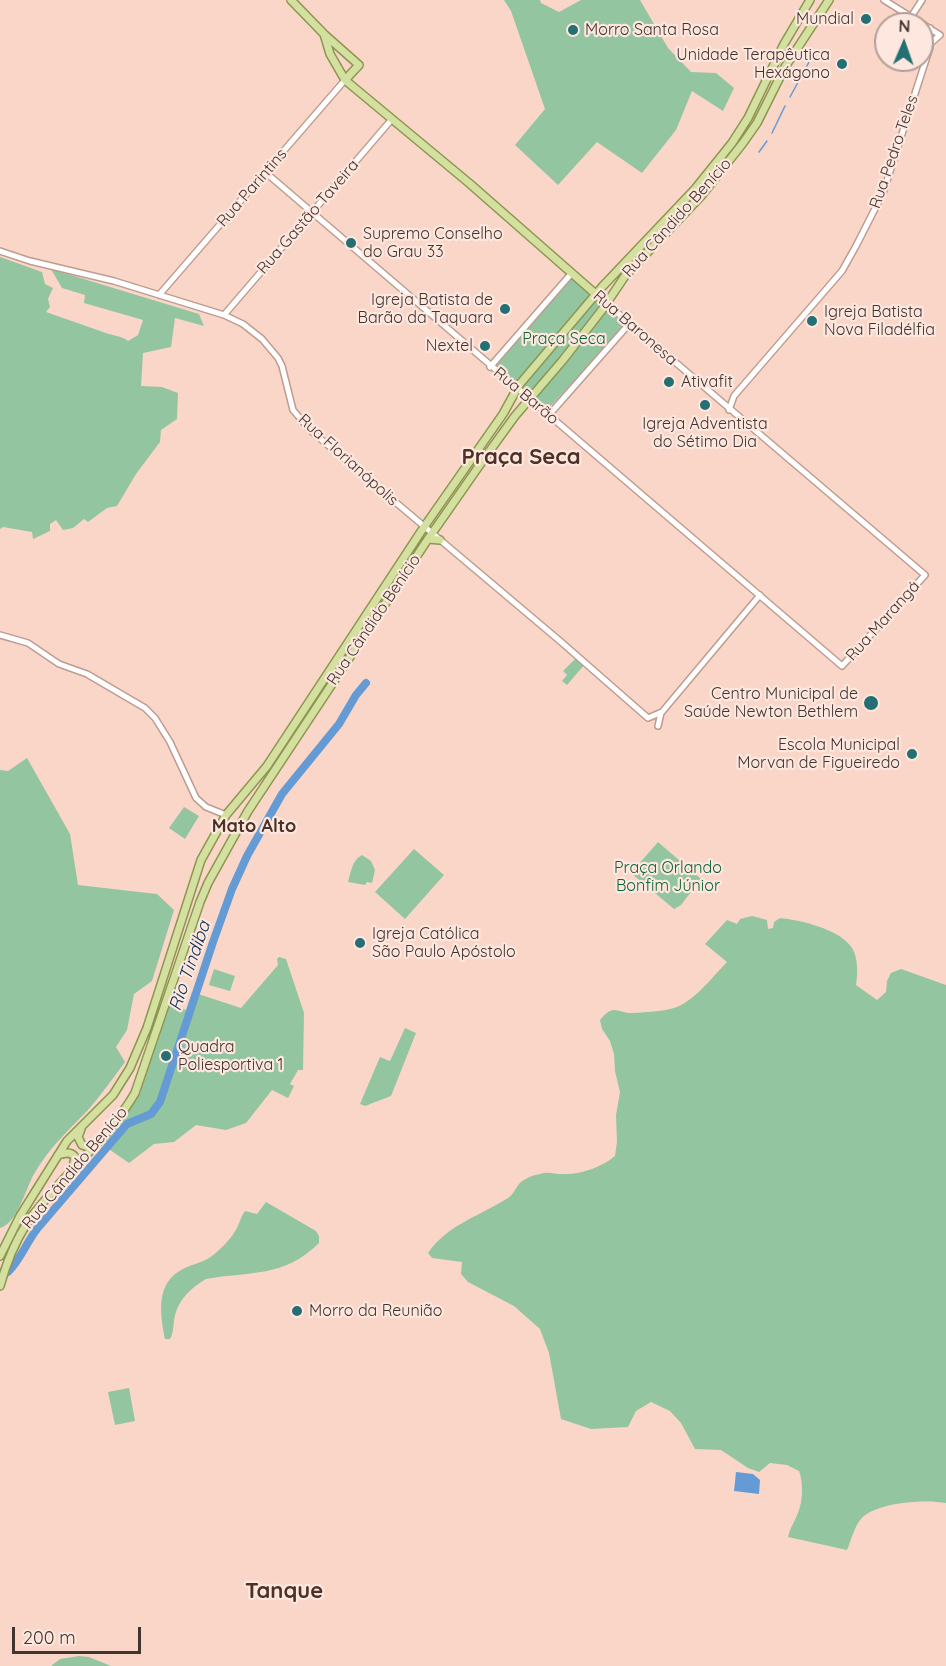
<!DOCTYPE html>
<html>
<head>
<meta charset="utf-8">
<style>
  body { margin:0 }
  #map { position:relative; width:946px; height:1666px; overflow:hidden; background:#fad6c8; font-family:Quicksand,sans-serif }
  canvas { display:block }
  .north { position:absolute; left:874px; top:12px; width:60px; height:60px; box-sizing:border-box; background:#fde7de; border:2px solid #b29f98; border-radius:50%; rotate:2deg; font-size:16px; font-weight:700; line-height:24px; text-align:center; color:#42342f }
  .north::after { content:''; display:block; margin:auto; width:21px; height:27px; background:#246f73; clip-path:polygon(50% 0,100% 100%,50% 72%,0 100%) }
  .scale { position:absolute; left:12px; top:1627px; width:129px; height:27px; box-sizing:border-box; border:3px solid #42342f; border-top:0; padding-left:8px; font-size:18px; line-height:21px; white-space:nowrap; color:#42342f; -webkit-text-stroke:4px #fde7de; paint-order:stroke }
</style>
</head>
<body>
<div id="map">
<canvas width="946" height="1666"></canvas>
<div class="north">N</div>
<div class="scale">200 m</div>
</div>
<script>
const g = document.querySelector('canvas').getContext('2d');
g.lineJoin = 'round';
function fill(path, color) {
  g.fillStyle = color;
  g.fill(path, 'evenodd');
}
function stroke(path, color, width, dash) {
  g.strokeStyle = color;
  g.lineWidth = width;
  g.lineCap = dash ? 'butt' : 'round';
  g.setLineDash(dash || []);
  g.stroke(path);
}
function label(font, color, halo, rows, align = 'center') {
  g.font = font + ' Quicksand,sans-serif';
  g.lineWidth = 4.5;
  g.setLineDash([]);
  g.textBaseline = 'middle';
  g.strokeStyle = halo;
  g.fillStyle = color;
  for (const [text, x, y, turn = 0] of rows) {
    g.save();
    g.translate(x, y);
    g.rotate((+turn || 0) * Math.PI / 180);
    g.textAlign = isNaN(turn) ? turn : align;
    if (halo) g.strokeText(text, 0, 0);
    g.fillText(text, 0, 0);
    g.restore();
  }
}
const green = new Path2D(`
  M504,0H540L541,3L559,12L581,0H640L668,48L691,72L716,73L734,88L723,111L692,91L676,130L642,173L597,142L558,185L515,145L545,109L511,11Z
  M0,257L42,272L45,284L53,288L48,299L50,307L46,312C66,319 86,326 106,333C114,336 122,336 128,341L138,335L143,320L84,303L85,295L62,288L51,269L199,314L204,326L175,318L171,347L143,353L141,386L162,387L178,393L177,419L161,430L160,442L136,474L117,506L107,508L88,522L84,519L73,528L63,530L56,520L50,524V531L33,539L32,532L3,527L0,529Z
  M571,277L627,324L547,410L493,368Z
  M577,657L585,664L567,685L562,681L567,675L563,671Z
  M27,758L70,834L78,885L157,894L174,910L152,981L134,994L127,1030L116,1047L125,1062C113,1078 101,1095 88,1110C68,1131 48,1149 34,1174C26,1188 17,1224 0,1228V770L8,771Z
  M184,807L199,816L185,839L169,828Z
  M658,842L701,879L681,905L674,909L631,873Z
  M414,849L444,875L405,919L375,892Z
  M362,855L371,861L375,870L372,883L367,882L365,885L348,882C351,872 352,860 362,855Z
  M752,916L767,920L768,929L773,928L774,922L780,918C800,920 840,929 852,948C858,957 858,974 856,985L877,1000L886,992L887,981L891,973L901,969L946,985V1503C926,1499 875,1502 861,1519C854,1527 851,1541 847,1550L788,1537C790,1527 796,1520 799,1510C803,1499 803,1481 799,1471L787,1465L770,1463L759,1472L748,1468L721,1450L695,1449L681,1423L670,1411L651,1402L636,1411L628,1427L591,1429L561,1419L549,1353L540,1329L514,1306L468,1282L461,1274L462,1262L432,1258L428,1253C448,1224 480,1216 508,1198C513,1195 515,1189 519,1184C523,1179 533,1175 540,1174C548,1171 554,1174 563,1174C580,1175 602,1167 615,1156L617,1142L616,1115L620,1092L615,1071L614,1054L610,1041L602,1029L600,1020C615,1002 617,1014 633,1013C645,1012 658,1012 670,1009C692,1005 712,977 727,962L705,944L727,920L737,924L740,919Z
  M279,957L286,959L304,1013L303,1070H298L290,1084L294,1086L288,1098L272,1090L246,1123L226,1130L196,1125L174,1142L154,1144L129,1163L100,1143L140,1086L157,1042L169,1004L186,1010L192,992L241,1008L278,965L277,959Z
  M214,969L235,976L230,991L209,985Z
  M405,1028L416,1033L391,1096L365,1106L360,1104L380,1057L390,1061Z
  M266,1202L316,1231L319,1236V1243C284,1278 250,1271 206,1279C192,1287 179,1299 175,1315C173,1323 174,1332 170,1339H165C160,1314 155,1283 183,1269C192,1264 203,1263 212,1256C222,1248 231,1239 237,1228C240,1222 241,1216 245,1211L257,1214Z
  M129,1388L135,1421L115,1425L108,1392Z
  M79,1656L89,1657L111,1666H51L60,1659Z`);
const water = new Path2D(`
  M736,1472L753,1474L760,1480L759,1494L734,1491Z`);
const stream = new Path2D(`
  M790,97L809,62
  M772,133L785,106
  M759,152L767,141`);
const river = new Path2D(`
  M8,1272C21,1259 26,1243 37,1229L127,1124L151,1114L160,1102L213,942L232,889L247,856L282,794L339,724L356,695L366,683`);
const minor = new Path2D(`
  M884,0L940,35L932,42
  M911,17L922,0
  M265,172L842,666L925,575L607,304
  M0,251L30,261L114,281L224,315L243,324L262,339L278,358L282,366L293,410L310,430L560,641L648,718L662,712L760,595
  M159,295L345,80
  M224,315L392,119
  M490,367L571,274
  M729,410L734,396L842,271L856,246L883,193L930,47V28
  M548,416L630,323
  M0,635L28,643L59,664L87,674L145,708L155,718L170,742L196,798L206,807L226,815
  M658,726L661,713`);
const major = new Path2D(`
  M291,0L324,34L359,65L345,80
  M324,34L330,54L345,80L469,183L607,304
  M428,539L440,540
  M81,1129L78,1137L82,1145L88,1147L94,1144
  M58,1155C64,1153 71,1151 75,1157L73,1167
  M0,1256L20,1216L67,1141L113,1095L130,1068L147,1028L201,860L226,815L267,766L424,527L503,414L519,385L602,287L695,189L732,143L748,118L784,44L810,0
  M0,1286C6,1264 15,1242 27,1223C60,1176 106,1143 135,1093L200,902L208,883L248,811L426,542L486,456L515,416L563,360L602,310L625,276L702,195L743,143L757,123L785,67L829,0`);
const markers = [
  [866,19,6,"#246f73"],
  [573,30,6,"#246f73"],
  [842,64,6,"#246f73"],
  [351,243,6,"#246f73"],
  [505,309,6,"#246f73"],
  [812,321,6,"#246f73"],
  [485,346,6,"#246f73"],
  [669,382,6,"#246f73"],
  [705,405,6,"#246f73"],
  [871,703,8,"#246f73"],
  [912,754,6,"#246f73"],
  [360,943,6,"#246f73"],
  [166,1056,6,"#246f73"],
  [297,1311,6,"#246f73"]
];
const poiNames = [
  ["Mundial",854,19,"right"],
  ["Morro Santa Rosa",585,30],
  ["Unidade Terapêutica",830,55,"right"],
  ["Hexágono",830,73,"right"],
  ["Supremo Conselho",363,234],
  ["do Grau 33",363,252],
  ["Igreja Batista de",493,300,"right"],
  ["Barão da Taquara",493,318,"right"],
  ["Igreja Batista",824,312],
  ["Nova Filadélfia",824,330],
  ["Nextel",473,346,"right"],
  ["Ativafit",681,382],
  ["Igreja Adventista",705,424,"center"],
  ["do Sétimo Dia",705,442,"center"],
  ["Centro Municipal de",858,694,"right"],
  ["Saúde Newton Bethlem",858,712,"right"],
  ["Escola Municipal",900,745,"right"],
  ["Morvan de Figueiredo",900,763,"right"],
  ["Igreja Católica",372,934],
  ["São Paulo Apóstolo",372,952],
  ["Quadra",178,1047],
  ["Poliesportiva 1",178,1065],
  ["Morro da Reunião",309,1311]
];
const streetNames = [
  ["Rua Pedro Teles",894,152,-71],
  ["Rua Parintins",252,188,-49],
  ["Rua Gastão Taveira",308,217,-49],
  ["Rua Cândido Benício",677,218,-48],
  ["Rua Baronesa",635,328,41],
  ["Rua Barão",526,396,40],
  ["Rua Florianópolis",348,460,42],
  ["Rua Cândido Benício",374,620,-56],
  ["Rua Marangá",883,621,-48],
  ["Rua Cândido Benício",75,1168,-50]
];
const parkNames = [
  ["Praça Seca",564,339],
  ["Praça Orlando",668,868],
  ["Bonfim Júnior",668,886]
];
const neighbourhoodNames = [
  ["Mato Alto",254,827]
];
const waterNames = [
  ["Rio Tindiba",190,966,-71]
];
const districtNames = [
  ["Praça Seca",521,457],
  ["Tanque",284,1591]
];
fill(green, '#93c5a1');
fill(water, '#659bd4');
stroke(stream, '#659bd4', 1.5);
stroke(river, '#659bd4', 8);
stroke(minor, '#be9c8f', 8);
stroke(major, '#8d964f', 10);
stroke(minor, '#fff', 5);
stroke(major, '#d3e0a0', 7);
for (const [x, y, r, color] of markers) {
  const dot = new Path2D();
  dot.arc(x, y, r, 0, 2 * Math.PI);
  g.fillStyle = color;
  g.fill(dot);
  stroke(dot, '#fde7de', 2);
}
label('16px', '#42342f', '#fde7de', poiNames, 'left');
label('16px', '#42342f', '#fde7de', streetNames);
label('16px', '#0f6437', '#fde7de', parkNames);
label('bold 18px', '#4d3126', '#fde7de', neighbourhoodNames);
label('italic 18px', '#083056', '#fde7de', waterNames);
label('bold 22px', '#4d3126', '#fde7de', districtNames);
</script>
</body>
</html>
